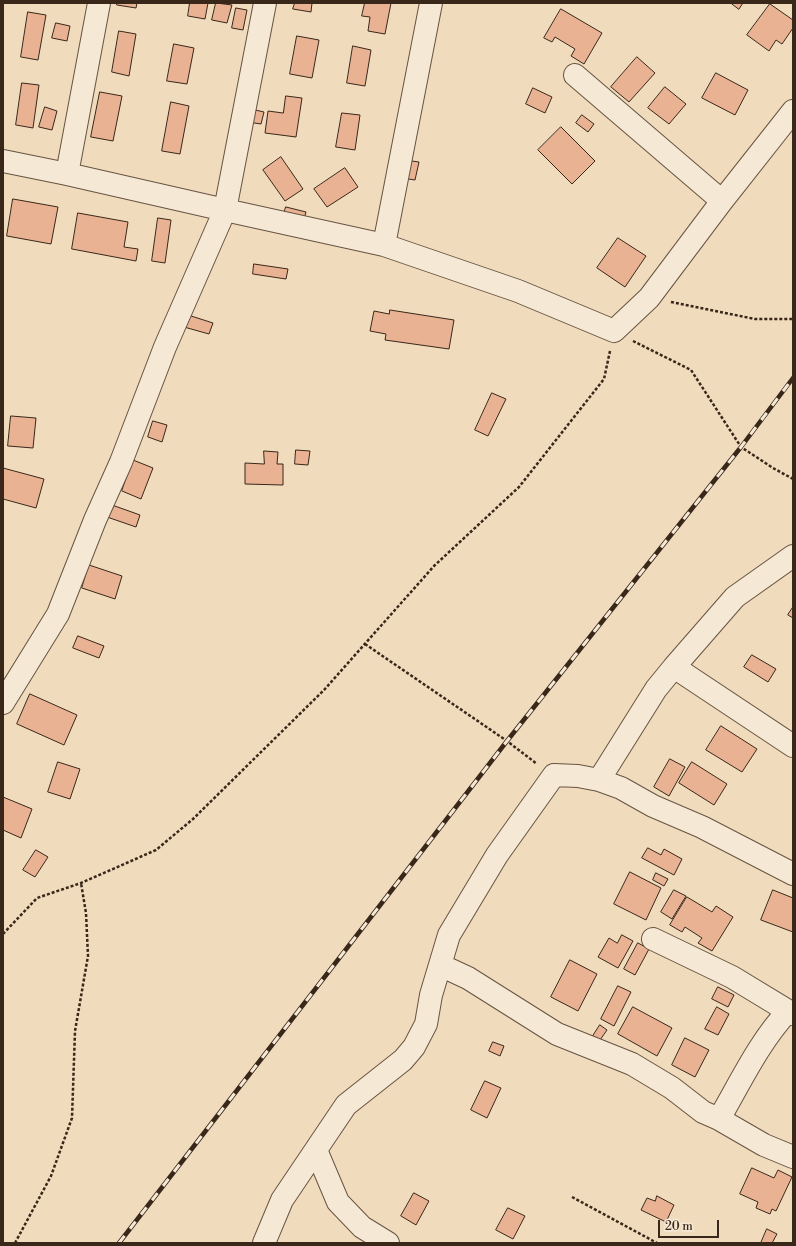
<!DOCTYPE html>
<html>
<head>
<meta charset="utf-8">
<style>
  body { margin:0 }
  #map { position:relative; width:796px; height:1246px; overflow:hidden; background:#f0dbbd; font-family:"Libre Bodoni",serif }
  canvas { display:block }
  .frame { position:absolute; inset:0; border:4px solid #392719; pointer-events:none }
  .scale { position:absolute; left:658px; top:1220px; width:61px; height:18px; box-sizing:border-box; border:2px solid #392719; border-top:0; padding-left:5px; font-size:12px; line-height:14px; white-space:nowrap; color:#392719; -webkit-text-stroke:3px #f5e8d4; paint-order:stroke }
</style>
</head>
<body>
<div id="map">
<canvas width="796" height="1246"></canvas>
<div class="frame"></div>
<div class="scale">20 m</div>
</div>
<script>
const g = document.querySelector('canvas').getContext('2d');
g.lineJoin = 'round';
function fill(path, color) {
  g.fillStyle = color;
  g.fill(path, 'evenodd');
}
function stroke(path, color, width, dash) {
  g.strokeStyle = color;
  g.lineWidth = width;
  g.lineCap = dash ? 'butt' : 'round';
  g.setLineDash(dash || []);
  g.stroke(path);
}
const building = new Path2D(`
  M117,3H137L136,8L117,5Z
  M190,3H208L205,19L188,16Z
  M216,3L232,5L227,23L212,20Z
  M295,3H312L311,12L293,9Z
  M365,3H391L385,34L368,31L370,17L362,16Z
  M731,3H743L739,9Z
  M770,4L793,20V28L782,44L776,40L769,51L747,35Z
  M236,8L247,10L243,30L232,28Z
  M561,9L602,33L584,64L571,56L575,49L555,37L552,42L544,38Z
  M28,12L46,15L38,60L21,57Z
  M56,23L70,26L67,41L52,38Z
  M119,31L136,34L129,76L112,72Z
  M297,36L319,40L312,78L290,74Z
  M174,44L194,48L187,84L167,81Z
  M353,46L371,50L365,86L347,83Z
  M637,57L655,73L629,102L611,87Z
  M716,73L748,90L735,115L702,98Z
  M22,83L39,85L33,128L16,125Z
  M665,87L686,104L669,124L648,108Z
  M533,88L552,97L545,113L526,104Z
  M100,92L122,96L113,141L91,137Z
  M286,96L302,98L296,137L265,133L268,111L283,113Z
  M171,102L189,106L180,154L162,151Z
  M45,107L57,111L52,130L39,127Z
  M251,109L264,112L261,124L248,122Z
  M342,113L360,115L355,150L336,147Z
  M582,115L594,124L588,132L576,123Z
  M561,127L595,161L572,184L538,150Z
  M281,157L303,189L285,201L263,170Z
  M405,160L419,162L415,180L402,178Z
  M345,168L358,187L327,207L314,189Z
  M13,199L58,207L51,244L7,236Z
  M286,207L306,212L303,222L283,217Z
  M78,213L128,222L124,247L138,249L136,261L72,249Z
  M158,218L171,220L165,263L152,261Z
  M618,238L646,256L625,287L597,268Z
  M254,264L288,269L286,279L253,274Z
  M390,310L454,320L449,349L385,340L386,334L370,331L374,311L389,314Z
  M188,315L213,323L209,334L184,327Z
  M492,393L506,399L488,436L475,430Z
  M11,416L36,418L33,448L8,446Z
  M153,421L167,425L162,442L148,437Z
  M296,450L310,451L308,465L295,464Z
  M264,451L278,452L277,464H283V485L245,484V463L264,464Z
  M133,460L153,468L141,499L122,491Z
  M3,468L44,479L36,508L3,499Z
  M112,505L140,515L136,527L107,517Z
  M89,565L122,576L115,599L82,588Z
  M793,607V618L788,615Z
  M78,636L104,646L99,658L73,648Z
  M752,655L776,669L768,682L744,667Z
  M30,694L77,715L64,745L17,724Z
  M721,726L757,749L742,772L706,750Z
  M670,759L685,767L669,796L654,787Z
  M58,762L80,769L70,799L48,792Z
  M692,762L727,784L714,805L679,783Z
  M3,797L32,809L21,838L3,830Z
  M648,848L661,855L664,849L682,859L674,875L642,858Z
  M36,850L48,857L35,877L23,870Z
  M630,872L661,888L646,920L614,904Z
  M656,873L668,879L664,886L653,880Z
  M674,890L686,896L672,919L661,912Z
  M773,890L793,898V932L761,920Z
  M687,897L712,912L716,906L733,917L712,951L698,943L702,938L685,927L682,932L670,925Z
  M622,935L633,941L618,968L598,957L609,938L617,943Z
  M638,943L649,949L635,975L624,969Z
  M570,960L597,974L578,1011L551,997Z
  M618,986L631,992L614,1026L601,1019Z
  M718,987L734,995L728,1007L712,999Z
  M633,1007L672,1028L657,1056L618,1034Z
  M717,1007L729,1014L718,1035L705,1029Z
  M600,1025L607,1030L600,1040L593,1036Z
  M685,1038L709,1050L695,1077L672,1065Z
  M493,1042L504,1046L500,1056L489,1051Z
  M485,1081L501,1088L487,1118L471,1110Z
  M752,1168L774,1178L778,1170L792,1177L776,1211L772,1209L770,1214L756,1208L758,1202L740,1194Z
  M414,1193L429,1201L416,1225L401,1216Z
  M657,1196L674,1205L666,1222L641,1210L647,1198L655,1201Z
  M508,1208L525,1216L513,1239L496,1230Z
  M767,1229L777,1234L772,1243H761Z`);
const path = new Path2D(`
  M671,302L755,319H793
  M633,341L691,370L741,447L773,468L793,479
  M365,644L507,741L537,764
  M3,934L37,898L81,883L156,850L193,819L324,690L434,566L519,487L604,379L610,351
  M572,1197L657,1243
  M15,1243L51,1176L72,1118L75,1031L88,956L86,913L81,883`);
const minor = new Path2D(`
  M575,75L722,201
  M3,161L67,174L225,210L265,3
  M67,174L99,3
  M384,245L431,3
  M674,667L793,746
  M3,703L58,614L95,520L121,462L165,347L225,210L384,245L518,291L614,331L649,298L722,201L793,111
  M599,780L656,689L674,667L735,597L793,556
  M653,939L732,977L793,1014
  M440,965L468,978L557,1034L632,1064L672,1088L703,1112L719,1119L764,1145L793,1157
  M719,1119C740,1083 759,1042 788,1011
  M316,1150L338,1202L362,1227L388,1243
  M264,1243L282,1200L346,1105L403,1060L414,1047L426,1024L431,995L449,935L497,855L554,775L578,776L599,780L621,788L653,806L702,827L793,874`);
const rail = new Path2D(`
  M119,1243L507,741L741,447L793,378`);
fill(building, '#e9b293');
stroke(building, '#392719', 1);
stroke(minor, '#675442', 24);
stroke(path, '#392719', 2.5, [3, 2]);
stroke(minor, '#f5e8d4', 22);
stroke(rail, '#392719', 4.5);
stroke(rail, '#f5e8d4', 3, [9]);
</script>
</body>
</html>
